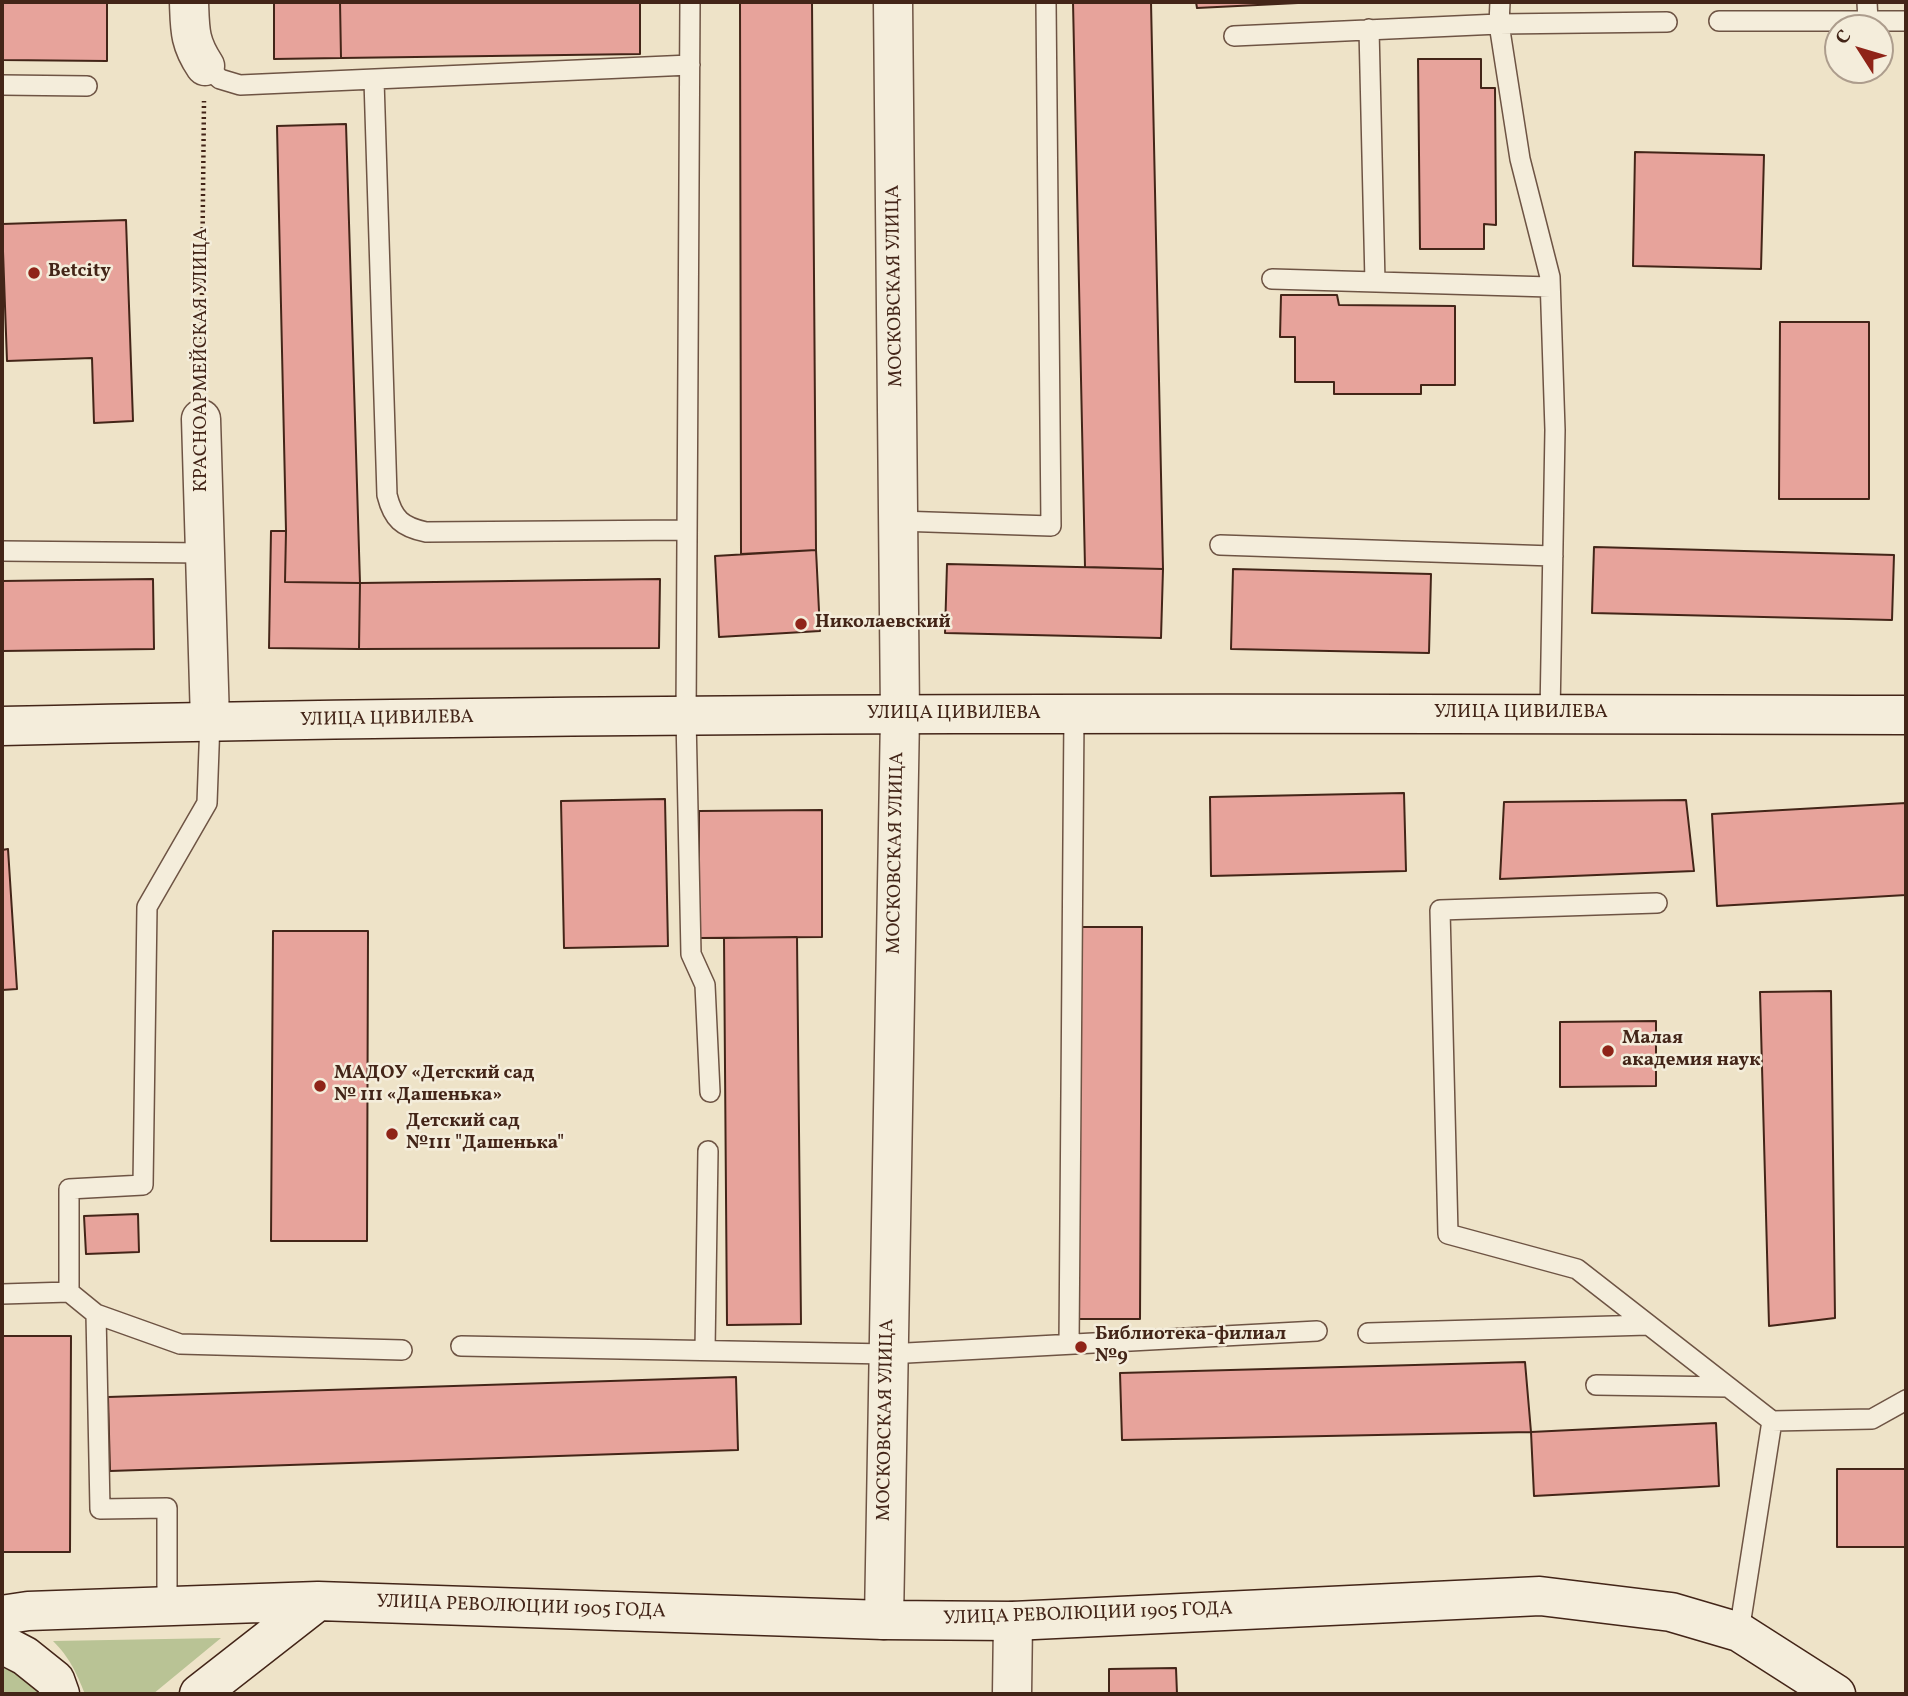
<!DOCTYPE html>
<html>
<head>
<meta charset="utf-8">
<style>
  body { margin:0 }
  #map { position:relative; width:1908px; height:1696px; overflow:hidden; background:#eee3c8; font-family:Vollkorn,serif }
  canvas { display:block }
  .frame { position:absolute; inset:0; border:4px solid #432518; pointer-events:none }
  .north { position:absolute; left:1824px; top:14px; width:70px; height:70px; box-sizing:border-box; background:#f4eddb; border:2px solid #ad9d8d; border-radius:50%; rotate:307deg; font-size:19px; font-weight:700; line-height:28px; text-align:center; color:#432518 }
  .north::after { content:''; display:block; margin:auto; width:24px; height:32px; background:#8f2418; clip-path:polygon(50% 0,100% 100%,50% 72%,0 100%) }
</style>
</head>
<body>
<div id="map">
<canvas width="1908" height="1696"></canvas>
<div class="frame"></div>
<div class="north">С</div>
</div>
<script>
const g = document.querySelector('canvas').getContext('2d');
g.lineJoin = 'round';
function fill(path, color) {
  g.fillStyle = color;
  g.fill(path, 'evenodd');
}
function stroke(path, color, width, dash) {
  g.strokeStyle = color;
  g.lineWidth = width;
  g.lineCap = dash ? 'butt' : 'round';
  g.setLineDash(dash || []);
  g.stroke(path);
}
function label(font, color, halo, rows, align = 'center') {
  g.font = font + ' Vollkorn,serif';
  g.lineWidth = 5;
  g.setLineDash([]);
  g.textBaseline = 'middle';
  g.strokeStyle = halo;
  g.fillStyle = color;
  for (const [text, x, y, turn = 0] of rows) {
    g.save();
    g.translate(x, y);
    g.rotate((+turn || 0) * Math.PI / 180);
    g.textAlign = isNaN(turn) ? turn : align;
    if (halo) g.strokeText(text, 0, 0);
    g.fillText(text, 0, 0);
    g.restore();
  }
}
const green = new Path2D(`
  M221,1638L153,1694H85C76,1672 70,1658 53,1641Z
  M2,1664C15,1668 36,1681 41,1694H2Z`);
const building = new Path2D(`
  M2,2H107V61L2,60Z
  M274,2H340L341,58L274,59Z
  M340,2H640V54L341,58Z
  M740,2H812L816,550L741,554Z
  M1073,2H1151L1163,569L1085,567Z
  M1196,2H1298V3L1197,8Z
  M1418,59H1481V88H1495L1496,225L1484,224V249H1420Z
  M346,124L360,583L285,582L286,531L277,126Z
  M1635,152L1764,155L1761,269L1633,266Z
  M126,220L133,421L94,423L92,358L7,361L2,224Z
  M1281,295H1337L1339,305L1455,306V385H1421V394H1334V382H1295V337H1280Z
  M1780,322H1869V499H1779Z
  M271,531H286L285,582L360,583L359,649L269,648Z
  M1594,547L1894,555L1892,620L1592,613Z
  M816,550L820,631L719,637L715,556Z
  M947,564L1163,569L1161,638L945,633Z
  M1233,569L1431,574L1429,653L1231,649Z
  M153,579L154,649L2,651V581Z
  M660,579L659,648L359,649L360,583Z
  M1404,793L1406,871L1211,876L1210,797Z
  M665,799L668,946L564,948L561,801Z
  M1686,800L1694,871L1500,879L1504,802Z
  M1906,803V895L1717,906L1712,814Z
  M822,810V937L699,938V811Z
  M8,849L17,989L2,990V850Z
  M1077,927H1142L1140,1319H1075Z
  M273,931H368L367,1241H271Z
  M797,937L801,1324L727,1325L724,938Z
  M1831,991L1835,1318L1769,1326L1760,992Z
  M1656,1021V1086L1560,1087V1022Z
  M138,1214L139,1252L86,1254L84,1216Z
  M2,1336H71L70,1552H2Z
  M1525,1362L1531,1432L1122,1440L1120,1373Z
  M736,1377L738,1450L110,1471L108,1397Z
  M1716,1423L1719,1486L1534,1496L1531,1432Z
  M1837,1469H1906V1547H1837Z
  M1176,1668L1177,1694H1109V1669Z`);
const path = new Path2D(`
  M201,383L204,101`);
const lane = new Path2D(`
  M690,2L686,717L691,954L705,985L710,1092
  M1500,2L1499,24L1520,159L1550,277L1555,430L1550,714
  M1719,21H1868L1867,2
  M1868,21H1906
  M1369,29L1375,282
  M1234,36L1499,24L1667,22
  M205,66L220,79L240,85L690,65
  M374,80L387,495C393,519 402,527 426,532L687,530
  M2,85L87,86
  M1272,279L1550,287
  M898,521L1051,526L1046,2
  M1220,545L1553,556
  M2,551L205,553
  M1657,903L1440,910L1448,1234L1577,1269L1772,1421
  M69,1292V1189L143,1185L147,907L207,803L210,721
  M2,1294L69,1292L96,1314
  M1368,1333L1648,1325
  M1069,1344L1074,715
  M461,1346L888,1354L1317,1331
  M705,1350L708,1151
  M1596,1385L1728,1387
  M167,1606V1508L100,1509L96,1314L180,1344L402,1350
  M1739,1632L1772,1421L1872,1419L1906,1400`);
const street = new Path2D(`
  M189,2C190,29 189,42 205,66
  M201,419L210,721
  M884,1620L900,715L893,2
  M1012,1694L1013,1621`);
const secondary = new Path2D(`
  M2,726C636,711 1271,713 1906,715
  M2,1615L28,1611L318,1601L884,1620L1013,1621L1540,1596L1671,1612L1739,1632L1836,1694
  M2,1644L25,1656L55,1680L60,1694
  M199,1694L318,1601`);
const markers = [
  [34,273,7,"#8f2418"],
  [801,624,7,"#8f2418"],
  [1608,1051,7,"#8f2418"],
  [320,1086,7,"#8f2418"],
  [392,1134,7,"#8f2418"],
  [1081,1347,7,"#8f2418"]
];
const poiNames = [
  ["Betcity",48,273],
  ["Николаевский",815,624],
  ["Малая",1622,1040],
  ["академия наук",1622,1062],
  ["МАДОУ «Детский сад",334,1075],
  ["№ 111 «Дашенька»",334,1097],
  ["Детский сад",406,1123],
  ["№111 \"Дашенька\"",406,1145],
  ["Библиотека-филиал",1095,1336],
  ["№9",1095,1358]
];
const streetNames = [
  ["МОСКОВСКАЯ УЛИЦА",896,286,-91],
  ["КРАСНОАРМЕЙСКАЯ УЛИЦА",203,360,-90],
  ["УЛИЦА ЦИВИЛЕВА",1521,714],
  ["УЛИЦА ЦИВИЛЕВА",954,715],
  ["УЛИЦА ЦИВИЛЕВА",387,720,-1],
  ["МОСКОВСКАЯ УЛИЦА",897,853,-89],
  ["МОСКОВСКАЯ УЛИЦА",887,1420,-89],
  ["УЛИЦА РЕВОЛЮЦИИ 1905 ГОДА",521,1608,2],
  ["УЛИЦА РЕВОЛЮЦИИ 1905 ГОДА",1088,1615,-2]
];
fill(green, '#b9c395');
fill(building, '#e7a39b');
stroke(building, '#432518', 2);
stroke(lane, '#6e5444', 22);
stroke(street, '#6e5444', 41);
stroke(secondary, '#432518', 41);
stroke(path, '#432518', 4.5, [2, 3.5]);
stroke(lane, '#f4eddb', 19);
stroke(street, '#f4eddb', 38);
stroke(secondary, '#f4eddb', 38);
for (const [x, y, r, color] of markers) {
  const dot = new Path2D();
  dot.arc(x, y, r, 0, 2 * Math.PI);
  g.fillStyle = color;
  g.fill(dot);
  stroke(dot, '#f4eddb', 2.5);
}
label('bold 19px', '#432518', '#f4eddb', poiNames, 'left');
label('19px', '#432518', '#f4eddb', streetNames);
</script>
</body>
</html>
